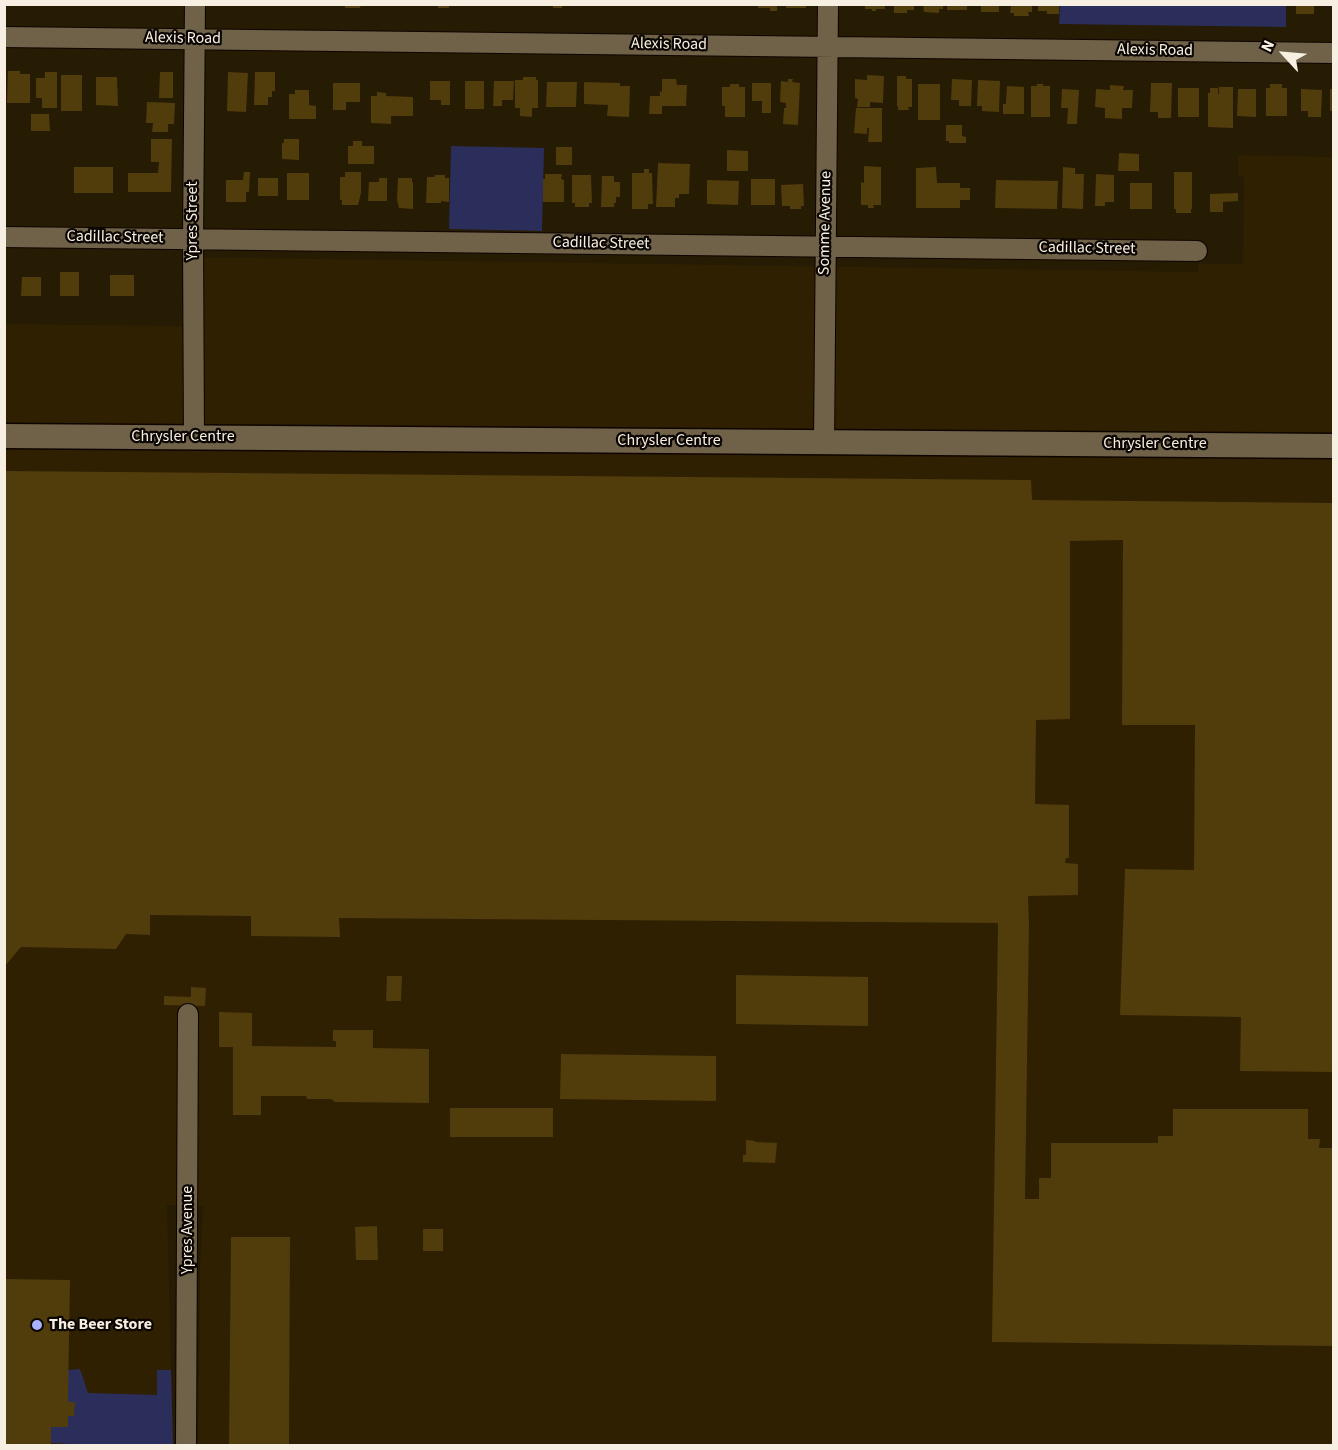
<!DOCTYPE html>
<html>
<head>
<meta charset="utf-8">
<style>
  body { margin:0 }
  #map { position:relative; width:1338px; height:1450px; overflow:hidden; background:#261b03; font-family:"Source Sans 3",sans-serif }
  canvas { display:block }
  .frame { position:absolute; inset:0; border:6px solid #f7efe1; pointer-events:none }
  .north { position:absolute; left:1254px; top:24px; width:60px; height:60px; -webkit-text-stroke:4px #0b0601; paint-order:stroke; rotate:296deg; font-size:16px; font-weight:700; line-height:24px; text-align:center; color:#f7efe1 }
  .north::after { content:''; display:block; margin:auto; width:21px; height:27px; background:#f7efe1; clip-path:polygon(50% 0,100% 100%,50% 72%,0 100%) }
</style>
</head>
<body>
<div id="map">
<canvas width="1338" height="1450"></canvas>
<div class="frame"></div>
<div class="north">N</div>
</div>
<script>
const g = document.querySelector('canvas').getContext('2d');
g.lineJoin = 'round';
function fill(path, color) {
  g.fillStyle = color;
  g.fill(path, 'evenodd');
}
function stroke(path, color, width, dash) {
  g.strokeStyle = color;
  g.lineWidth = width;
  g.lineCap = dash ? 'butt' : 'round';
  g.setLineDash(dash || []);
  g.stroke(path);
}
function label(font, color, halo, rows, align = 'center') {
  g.font = font + ' "Source Sans 3",sans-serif';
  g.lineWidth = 4.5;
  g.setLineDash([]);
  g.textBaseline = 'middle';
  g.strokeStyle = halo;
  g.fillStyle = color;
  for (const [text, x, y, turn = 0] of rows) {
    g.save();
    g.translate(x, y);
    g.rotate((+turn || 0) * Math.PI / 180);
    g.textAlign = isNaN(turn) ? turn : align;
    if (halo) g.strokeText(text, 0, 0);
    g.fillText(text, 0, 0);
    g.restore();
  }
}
const built = new Path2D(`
  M1238,155L1333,157V1445H198L200,1271L203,1206L167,1205L173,1445L5,1446V324L182,326L185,257L1199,272L1198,264H1243L1244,177L1238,176Z`);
const green = new Path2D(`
  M1060,5H1286V27L1059,24Z
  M451,146L544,148L542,231L449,229Z
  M80,1369L88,1393L157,1395V1370H171L173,1445L113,1446L51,1443V1427H68V1416H74V1403L68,1402V1370Z`);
const building = new Path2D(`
  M345,4H361L360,8H345Z
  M438,4H449V8H438Z
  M553,4H562V8H553Z
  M758,4H777V11H770V8H758Z
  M865,4H885V9H876V11H872V9H865Z
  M894,4H914V10H907V13H894Z
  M923,4H943V9H939V13L924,12Z
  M947,4H967V10H947Z
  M981,4H999V12H981Z
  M1296,4H1314V14H1296Z
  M786,5H806V8H786Z
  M1011,5H1032V12H1028L1029,16H1014V13H1010Z
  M1038,5H1059V14H1047V11H1038Z
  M8,71H20V74H30V103H7Z
  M45,72H57V108H42V98H36V78H45Z
  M160,72H173V98H159Z
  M228,72L248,73L246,112L227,111Z
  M255,72H275V91H272V97H268V105H254Z
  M61,75H82V111H61Z
  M867,75L884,76L883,103L870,102V107H857L858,99L855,98V79L867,80Z
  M897,76H906V79H912V107H908L909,110H898V106H897Z
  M96,77H117L118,106L96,105Z
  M523,77H536V80H538V108H532V117L520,116V108H515V80H523Z
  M662,79H676L677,85H687L686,106H662V114H649L650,96H660V91L662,92Z
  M788,79H793L792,82L800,83L798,125L783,124L784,108H786V103L780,102L781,81L788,82Z
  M952,79L972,80L971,106H959V100H951Z
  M978,80L1000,81L999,112L982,111V106H977Z
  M430,81H450V105H441V100H430Z
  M465,81H484V109H465Z
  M494,81H514L513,100H502V106H493Z
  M547,82H577L576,107H546Z
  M584,82L620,83V86H630L629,117L607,116L608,105L584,104Z
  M333,83H360V102H346V110H333Z
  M752,83H771V113H762V101H752Z
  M1151,83H1172L1171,118H1158V112H1150Z
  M730,84H739V87H745V117H725V106H722V87H730Z
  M918,84H940V120H918Z
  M1037,84H1043V86H1050V117H1031V86H1037Z
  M1270,84H1282V88H1287V116H1266V88H1270Z
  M1110,85L1124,86L1123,90H1133L1132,108H1122V119L1105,118V108L1095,107L1096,89L1110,90Z
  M1007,86L1024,87V114H1003V104H1006V102Z
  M1219,87H1233V128L1208,127V93H1210V88H1218V94H1219Z
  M1178,88H1199V117H1178Z
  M1062,89L1079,90L1077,124H1067L1068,108H1061Z
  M1238,89H1256V117L1237,116Z
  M1301,89L1322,90L1321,117H1308V111H1301Z
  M1330,89H1334V111H1330Z
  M295,90H309V105L316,106V119H289V94H295Z
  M377,92L386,93V96L413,97V116H391V124L371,123V96H377Z
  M147,102L175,103L174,124H168V132H152L153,123H146Z
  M856,108H882V142H868L869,128H867V134L854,133Z
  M31,114H49L50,131H31Z
  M946,125H962V136L966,137V143H949V141H946Z
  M151,139H172L171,192H128V173H158L159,162H151Z
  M284,139H299V160L282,159V143H284Z
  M353,141H362V146H374V164H348V146H353Z
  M556,147H572V165H556Z
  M727,150L748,151V171H727Z
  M1119,153L1139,154V171H1118Z
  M658,163L690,164L689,194H679V198H675V207H656Z
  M864,166L881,167V205H873L874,208H868V205H861V182L864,183Z
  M74,167H113V193H74Z
  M936,167L937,183H960V188H970V200H960V208H916V168Z
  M1063,167L1075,168V174H1084L1083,209L1062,208Z
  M644,169H649V173H652L653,204H648V209H632V173H644Z
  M244,172H250L249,192H246V202H226V180H243Z
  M345,172H361V193L358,205H342V200H340V177H345Z
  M1174,172H1192V209H1191V213H1176V209H1174Z
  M287,173H309V200H287Z
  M545,174H562L561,179L564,180V202H543V179H545Z
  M1096,174L1114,175V202H1105V206H1095Z
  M435,175H445V178H449V202L441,201V203H426L427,177H434Z
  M572,175H591L592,203H589V207H575V203H572Z
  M602,176H614V182H620V197H616V203H614V207H601Z
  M258,178H278V196H258Z
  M379,178H387V201H368L369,182H379Z
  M398,178H412V182H413V209L399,208L397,200Z
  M751,179H775V205H751Z
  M707,180L739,181L738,205L707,204Z
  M996,180L1058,181L1057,209L995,208Z
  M1130,183H1152V209H1130Z
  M803,184L804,206H801V209H790V206H782L781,185Z
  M1238,193V201L1223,202V212H1210V194Z
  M60,272H79V296H60Z
  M110,275H134V296H110Z
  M22,277H41V296H21Z
  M4,471L1031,480L1032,500L1334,503V1072L1240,1071L1241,1017L1120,1015L1125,869L1194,870L1195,725H1122L1123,540L1070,541V719L1036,720L1035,804L1069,805V858H1066L1065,863L1078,864V895L1028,896L1029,923L1025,1199H1039V1178H1051V1143H1158V1136H1173V1109H1308V1139H1320L1319,1148H1334V1346L992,1342L998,923L339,918L340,937L251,936V916L150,915V935L126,934L116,949L21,947L4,967Z
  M736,975L868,977V1026L736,1024Z
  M387,976H402L401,1001H386Z
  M191,987L206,988L205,1006L164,1005V996L191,997Z
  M219,1012L252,1013V1046L336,1047V1041H333V1030H373V1048L429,1049V1103L335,1102L331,1099H307L306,1096H261V1115H233V1047H219Z
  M561,1054L716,1056V1101L560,1099Z
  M450,1108H553V1137H450Z
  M746,1140L755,1141V1142L777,1143L775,1163L743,1162V1155H746Z
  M377,1226L378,1260H356L355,1227Z
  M423,1229H443V1251H423Z
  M231,1237H290L289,1446H229Z
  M4,1279L70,1280L68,1402H75L74,1416H68V1427H51V1445H4Z`);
const minor = new Path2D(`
  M4,37L1334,53
  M4,237L1197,251
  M194,437L193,239L195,4
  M824,442L828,4
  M186,1446L188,1014`);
const tertiary = new Path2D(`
  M4,436L1334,446`);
const markers = [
  [37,1325,6,"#a7b1fc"]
];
const streetNames = [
  ["Alexis Road",183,39,1],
  ["Alexis Road",669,45,1],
  ["Alexis Road",1155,51,1],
  ["Ypres Street",193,221,-90],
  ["Somme Avenue",826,223,-89],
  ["Cadillac Street",115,238,1],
  ["Cadillac Street",601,244,1],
  ["Cadillac Street",1087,249,1],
  ["Chrysler Centre",183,437],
  ["Chrysler Centre",669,441],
  ["Chrysler Centre",1155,444],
  ["Ypres Avenue",188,1230,-90]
];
const poiNames = [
  ["The Beer Store",49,1325]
];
fill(built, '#2f2001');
fill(green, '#2b2e5b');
fill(building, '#513c0c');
stroke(minor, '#0f0500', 22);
stroke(tertiary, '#0f0500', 27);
stroke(minor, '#6f6248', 20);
stroke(tertiary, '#6f6248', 24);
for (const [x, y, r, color] of markers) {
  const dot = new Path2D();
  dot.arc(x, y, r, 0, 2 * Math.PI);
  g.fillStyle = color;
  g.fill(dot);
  stroke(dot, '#0b0601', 2);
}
label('16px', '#f7efe1', '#0b0601', streetNames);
label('bold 16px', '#f7efe1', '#0b0601', poiNames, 'left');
</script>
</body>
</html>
